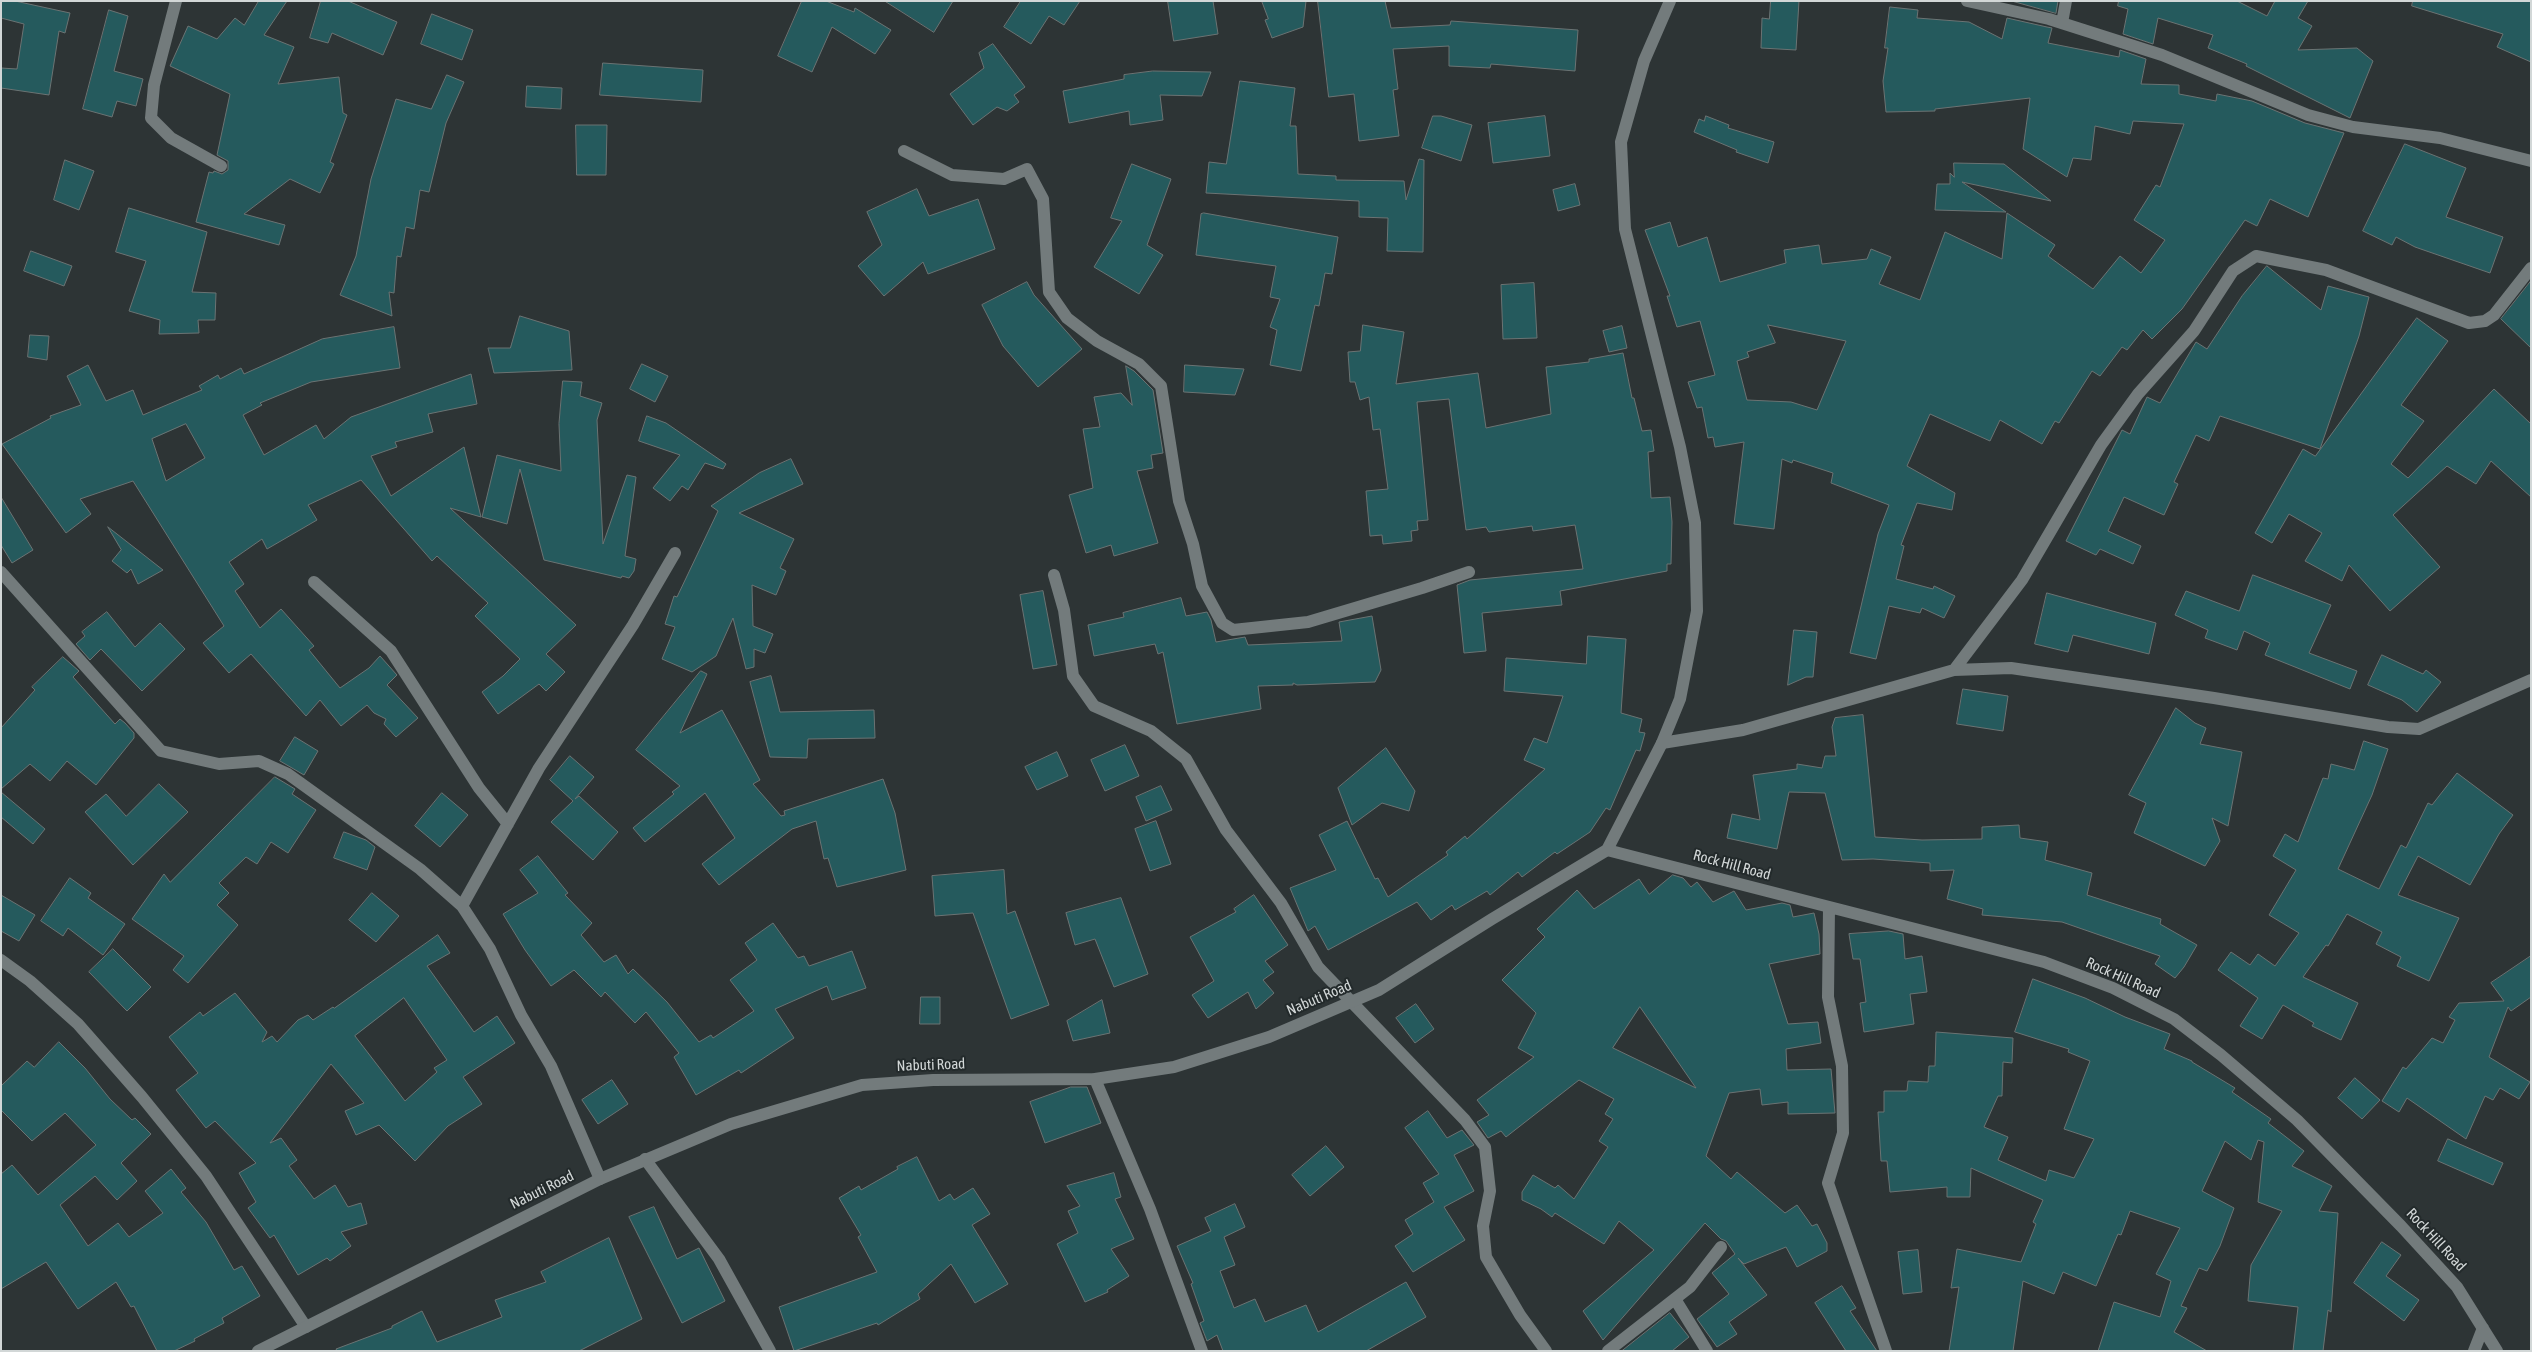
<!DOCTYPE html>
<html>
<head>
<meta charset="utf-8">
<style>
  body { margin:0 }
  #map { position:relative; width:2532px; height:1352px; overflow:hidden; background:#2d3435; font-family:"Asap Condensed",sans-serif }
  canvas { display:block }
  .frame { position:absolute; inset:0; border:2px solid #d2d7d7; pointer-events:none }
</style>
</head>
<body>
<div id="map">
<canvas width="2532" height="1352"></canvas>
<div class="frame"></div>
</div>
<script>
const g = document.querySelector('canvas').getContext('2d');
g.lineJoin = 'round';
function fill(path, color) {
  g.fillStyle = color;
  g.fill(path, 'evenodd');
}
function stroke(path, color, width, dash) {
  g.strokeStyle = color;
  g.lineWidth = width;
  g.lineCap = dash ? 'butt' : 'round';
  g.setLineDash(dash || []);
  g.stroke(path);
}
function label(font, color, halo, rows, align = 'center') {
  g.font = font + ' "Asap Condensed",sans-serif';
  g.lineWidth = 4;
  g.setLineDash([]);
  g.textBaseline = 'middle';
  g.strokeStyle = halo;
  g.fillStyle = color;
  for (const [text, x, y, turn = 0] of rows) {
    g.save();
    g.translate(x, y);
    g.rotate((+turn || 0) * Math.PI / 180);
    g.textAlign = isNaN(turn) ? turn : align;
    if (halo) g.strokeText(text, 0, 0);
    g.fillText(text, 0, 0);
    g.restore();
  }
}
const building = new Path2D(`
  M1,1H15L70,13L65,33L59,31L49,95L1,88V68L17,69L24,24L1,18Z
  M259,1H287L264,35L294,47L278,84L339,77L343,113L347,115L330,162L334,164L320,193L290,179L244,214L285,225L279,245L196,222L209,172L213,173L214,171L222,174L228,170V161L217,155L230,94L170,66L188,26L217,39L235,18L244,25Z
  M321,1H348L397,22L383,55L332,33L328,43L310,38Z
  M802,1H826L854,12L855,8L891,30L875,54L832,27L812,72L778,56Z
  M885,1H953L934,32Z
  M1021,1H1080L1064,25L1049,16L1031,44L1004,27Z
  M1168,1H1213L1218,34L1174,41Z
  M1262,1H1306L1303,27L1272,38L1265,20L1268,19Z
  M1318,1H1385L1391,28L1450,25L1451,21L1578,30L1575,71L1491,64L1490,68L1449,66V46L1393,49L1398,89L1393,90L1399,136L1359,141L1354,94L1329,97Z
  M1771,1H1799L1796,50L1761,48L1762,18L1769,19Z
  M2012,1H2058L2056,13Z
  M2119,1H2237L2267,16L2275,1H2308L2298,18L2312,26L2298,50L2357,48L2373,61L2350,118L2246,66L2247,64L2208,48L2213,35L2158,18L2153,44L2123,34L2128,9L2118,6Z
  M2413,1H2531V62L2497,47L2503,34L2412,6Z
  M1890,7L1918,10L1917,18L1969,22L2002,39L2007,18L2047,27L2052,28L2048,43L2119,57L2120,50L2146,59L2141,84L2179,85V94L2216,101L2217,94L2252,101L2305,123L2344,133L2308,217L2270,199L2257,226L2245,220L2182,309L2152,339L2143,330L2127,350L2122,347L2100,376L2092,371L2059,423L2055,421L2042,444L2000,420L1990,441L1930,414L1907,466L1955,493L1952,510L1917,503L1901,545L1904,546L1896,579L1933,589L1934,586L1955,596L1944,618L1922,608L1920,613L1889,606L1876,659L1850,653L1878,534L1889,505L1831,483L1833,473L1793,460L1792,463L1782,459L1774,529L1734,524L1744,442L1715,447L1713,437L1708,438L1702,407L1697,408L1688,382L1715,375L1700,321L1677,327L1667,296H1670L1645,230L1670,222L1678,247L1707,237L1720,282L1786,263L1784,250L1819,245L1822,264L1867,259L1871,249L1891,257L1879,284L1920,300L1945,232L2002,259L2007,213L2055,245L2048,256L2093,289L2120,256L2141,273L2165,240L2134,220L2156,185L2160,187L2184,124L2133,121L2130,134L2095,126L2091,160L2073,158L2067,177L2023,149L2030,98L1935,109V111L1886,112L1883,81L1888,48H1885ZM1768,325L1846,341L1817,410L1791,402L1747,400L1737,361L1749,357L1747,352L1775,343Z
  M109,10L128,16L114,71L143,79L136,106L117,101L112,117L83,109Z
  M432,14L473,30L462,60L421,44Z
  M993,44L1025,87L1014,95L1019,102L1007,111L997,107L973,125L950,94L984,68L979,53Z
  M603,63L703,70L701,102L600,95Z
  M1153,71L1211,72L1202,96L1160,95L1163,120L1130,125L1129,111L1069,123L1063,91L1124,79V75Z
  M447,75L464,82L446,123L429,192L420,190L414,229L406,227L401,257L397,256L394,293L389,292L392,316L340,295L356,256L371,179L396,99L431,109Z
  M1240,81L1295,88L1290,126H1296L1298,174L1336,176V180L1404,181L1406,200L1419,159L1424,160L1423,252L1387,251L1388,218L1359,217V201L1206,193L1209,162L1226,164Z
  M527,86L562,88L561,109L526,107Z
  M1433,116H1441L1472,125L1461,161L1422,148Z
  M1545,116L1550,156L1493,163L1488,123Z
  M1706,116L1729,125L1728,128L1774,142L1768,163L1736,152L1737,150L1694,132L1699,119L1704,121Z
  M576,125H607L606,175H577Z
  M2405,144L2466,168L2446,217L2503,237L2490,273L2415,247L2396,237L2392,245L2363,231Z
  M65,160L94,171L79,210L54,200Z
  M1954,163L2004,164L2051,201L1962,182L2006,212L1935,210L1937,184H1950V173L1954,177Z
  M1132,164L1171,179L1147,245L1163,255L1139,294L1094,267L1122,221L1111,218Z
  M1575,184L1580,205L1558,211L1553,190Z
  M917,189L929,216L978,199L995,249L928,274L923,262L884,296L858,266L882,245L867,212Z
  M129,208L207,232L192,292L216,293L215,320H198L199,333L159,334L160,320L129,311L146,261L116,252Z
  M1204,213L1338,237L1332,274L1325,273L1319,306L1315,305L1301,371L1270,365L1277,330L1270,327L1280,299L1270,297L1276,266L1196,255L1201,214Z
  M31,251L72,266L64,286L24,271Z
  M2267,266L2321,310L2328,286L2369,297L2359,336L2320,449L2220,416L2209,441L2196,435L2174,482L2178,484L2164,515L2124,497L2108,531L2141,546L2133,564L2100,549L2096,555L2066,541L2122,430L2130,434L2147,397L2160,403L2196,342L2207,349L2242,296Z
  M2531,281V348L2501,319Z
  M1027,282L1034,295L1082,349L1038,387L1003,346L982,305Z
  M1534,283L1537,338L1503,339L1501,285Z
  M520,316L569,331L572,370L494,373L488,348H510Z
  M2417,318L2448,341L2401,405L2424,421L2391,464L2408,478L2494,389L2531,424V497L2491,461L2476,484L2447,466L2393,515L2440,567L2390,611L2349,565L2342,581L2305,561L2322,533L2289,514L2272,543L2255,533L2303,449L2315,456Z
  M1363,325L1404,332L1396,384L1478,373L1486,428L1551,414L1546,367L1589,362V359L1623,353L1632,398H1634L1642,431L1651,430L1654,451L1648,452L1651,498L1670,497L1672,522L1671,564H1667V571L1560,591L1562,605L1482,613L1486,651L1464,653L1457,585L1470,580L1583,569L1575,525L1533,531L1532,526L1489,532L1486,527L1466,530L1449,399L1417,402L1428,520L1417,521L1418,530L1411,531L1412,541L1383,544L1382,535L1370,536L1366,491L1388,489L1380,429L1373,430L1369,397L1360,400L1355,382H1350L1348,352L1360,351Z
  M1622,326L1627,348L1609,352L1603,331Z
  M394,327L400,368L311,382L260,403L262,405L243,415L264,455L316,425L324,439L351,417L471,374L477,404L428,414L433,432L395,442L397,447L371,456L391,496L464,447L481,517L450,508L576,625L546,654L565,672L546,691L539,684L498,714L482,692L503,676L520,659L475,616L488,603L437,556L432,561L361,480L308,505L317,520L267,549L262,539L229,562L244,584L235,591L260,628L281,609L314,646L309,650L340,688L369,668L380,656L397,675L387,685L418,718L396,737L384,724L386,719L374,713L367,705L341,726L320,700L306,716L251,654L229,673L203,643L224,626L133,481L80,499L91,514L66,533L2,444L51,418L50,416L81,405L67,376L88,365L106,401L133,390L143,415L202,390L199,386L218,375L220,379L241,368L244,374L322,339ZM186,424L205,458L166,481L152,439Z
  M30,335L49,336L47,360L28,357Z
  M642,364L668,376L655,402L630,389Z
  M1185,365L1244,369L1235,395L1184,392Z
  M1126,366L1134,371L1153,390L1163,453L1151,455L1153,468L1137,471L1158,543L1114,556L1111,545L1086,553L1069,495L1093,488L1083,429L1100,427L1094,397L1121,393L1132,405Z
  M563,381L582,382L580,396L602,403L597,420L603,544L627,475L636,477L625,556L636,559L634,571L629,578L622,576L621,578L544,560L520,469L507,524L482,517L497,455L561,471L559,424Z
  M647,416L666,423L726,464L723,469L705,463L688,490L682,486L670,501L653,488L680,455L639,441Z
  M791,459L803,484L739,513L794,539L780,568L786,571L776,595L752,585L753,626L773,634L765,653L754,649V667L746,669L733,618L716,656L692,672L662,659L675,627L665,624L674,596L677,597L718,511L711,506L759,473Z
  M1,497L33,550L12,563L1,545Z
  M108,527L140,552L163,570L138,584L131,569L127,573L112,561L121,550Z
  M2253,575L2331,605L2309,653L2357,671L2350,689L2265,655L2270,643L2244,631L2237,650L2205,638L2208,630L2175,615L2186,591L2239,611Z
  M1043,591L1057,665L1033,669L1020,595Z
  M2047,593L2156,623L2149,654L2073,635L2068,652L2035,644Z
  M1181,598L1186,616L1207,612L1211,620L1216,642L1245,637L1248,645L1342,641L1339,622L1372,616L1381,670L1375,682L1297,685L1293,683V685L1258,686L1261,709L1177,724L1163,652L1158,654L1155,644L1094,656L1088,625L1124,617L1123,613Z
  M107,612L135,647L160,623L185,649L142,691L101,649L90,660L76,644L85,636L82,632Z
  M1794,630L1817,632L1813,677H1806L1788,685Z
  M1588,636L1626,639L1621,713L1642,719L1639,732L1645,733L1640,751L1636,750L1610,810L1606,808L1590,832L1557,854L1555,852L1522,877L1518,872L1490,895L1487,891L1455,910L1452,905L1431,920L1417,902L1328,950L1315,926L1308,931L1290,888L1336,870L1319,835L1347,821L1375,879L1378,878L1388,897L1448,855L1446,852L1465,836L1467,839L1545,769L1524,760L1534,738L1547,743L1563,696L1504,691L1506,658L1586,664Z
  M2382,655L2423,674L2426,670L2441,682L2417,712L2402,700L2368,685Z
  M63,657L79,671L73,677L115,724L120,719L125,723L134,733V738L96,785L67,761L50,781L30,764L1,789V728L35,690L32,687Z
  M701,671L707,674L680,733L722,710L760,780L753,784L781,816L785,815L784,811L883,779L895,813L906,870L837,887L828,858L824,859L816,821L792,829L719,885L702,864L735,838L705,793L645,842L633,828L674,794L672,792L680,786L636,750Z
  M771,676L780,712L874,710L875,738L808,739L807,758L770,757L750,682Z
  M1963,689L2008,696L2003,731L1957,724Z
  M2176,708L2195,723L2206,728L2200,744L2242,752L2228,826L2212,818L2220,841L2205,866L2134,833L2146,803L2129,795Z
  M1863,715L1875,837L1922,840L1982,839V827L2019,825L2020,838L2048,842L2045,860L2092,873L2087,895L2161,919L2160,924L2197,945L2184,967L2175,978L2155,964L2160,956L2062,922L1982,915L1983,909L1947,899L1954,870L1930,871V863L1873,859L1842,860L1825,793L1789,792L1777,849L1727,838L1732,814L1760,820L1753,775L1797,769V764L1822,768L1825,756H1836L1832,727L1835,718Z
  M295,737L318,751L304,775L280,761Z
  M2364,741L2388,749L2372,795L2338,869L2379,889L2401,845L2406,848L2428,803L2432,805L2457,773L2513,815L2499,834L2470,885L2418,856L2398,895L2459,918L2429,981L2397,966L2401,957L2376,944L2382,932L2347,914L2328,946L2326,945L2303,977L2358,1003L2341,1040L2312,1026L2314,1023L2283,1005L2262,1039L2240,1026L2258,998L2218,970L2231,952L2250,965L2258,954L2275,966L2299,933L2269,915L2296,870L2273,856L2285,834L2298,842L2323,778L2328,779L2331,764L2354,770Z
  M1125,745L1139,776L1105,791L1091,760Z
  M1386,748L1415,791L1409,811L1382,803L1352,825L1338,788Z
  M1057,752L1068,776L1037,790L1025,767Z
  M570,756L594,777L575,799L579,796L618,832L593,860L551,822L573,801L550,780Z
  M275,777L295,789L292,794L316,810L288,853L271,842L257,864L246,857L219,883L229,893L217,905L238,925L188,983L173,970L184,956L132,919L164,874L170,882Z
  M159,784L188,812L133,865L85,812L106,794L126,816Z
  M1161,786L1172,810L1146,821L1136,797Z
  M1,792L45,829L33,844L1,817Z
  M442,793L468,815L440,847L415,826Z
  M1156,821L1171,864L1150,871L1135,829Z
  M344,832L366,840L375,847L367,870L334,858Z
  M538,856L568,893L565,895L592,923L581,935L604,962L616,955L628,974L633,969L667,1002L699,1042L711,1035L713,1038L754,1011L730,980L757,960L745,943L773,923L798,958L804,956L809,966L852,951L866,988L832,1000L827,986L775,1009L794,1038L741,1073L739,1070L696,1095L674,1057L679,1053L646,1012L635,1023L605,992L601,997L574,970L551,986L525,950L503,914L538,893L520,870Z
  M1004,870L1007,914L1015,911L1049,1005L1011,1019L973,913L935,916L932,876Z
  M1673,875L1683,878L1691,887L1697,882L1713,902L1734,891L1746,910L1782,903L1790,905L1793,917L1814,913L1819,934L1820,954L1769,964L1788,1024L1818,1022L1821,1043L1786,1049L1787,1070L1831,1069L1835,1113L1788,1114V1102L1762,1105L1760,1089L1729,1093L1706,1156L1731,1179L1737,1172L1785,1213L1797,1205L1812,1226L1817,1224L1827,1243V1251L1797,1267L1786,1247L1744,1264L1738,1258L1767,1295L1729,1322L1737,1334L1717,1347L1697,1319L1729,1294L1712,1273L1735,1254L1726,1241L1721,1239L1705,1223L1603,1340L1583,1311L1654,1250L1619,1221L1604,1244L1555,1213L1552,1217L1541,1209L1522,1200V1192L1533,1175L1555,1188L1558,1185L1574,1199L1608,1147L1599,1141L1613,1119L1605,1114L1614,1099L1579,1080L1506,1137L1501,1131L1488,1138L1477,1122L1489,1115L1477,1100L1534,1057L1518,1048L1536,1013L1502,980L1545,937L1537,929L1577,890L1594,909L1639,879L1649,894ZM1640,1007L1696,1088L1613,1048Z
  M70,878L91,893L88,898L125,924L103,955L68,928L63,936L41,921Z
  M372,893L399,916L376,942L349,920Z
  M1,895L35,915L19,941L1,931Z
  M1254,895L1288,945L1265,961L1274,972L1263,980L1274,993L1256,1009L1248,992L1208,1018L1192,995L1214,981L1190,937L1236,912L1234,909Z
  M1121,898L1148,974L1114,987L1095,939L1075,945L1066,913Z
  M1889,931L1903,934L1905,959L1922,956L1927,992L1910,994L1914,1024L1864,1032L1860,1003L1866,1002L1860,959H1853L1849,934Z
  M438,935L450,953L427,966L474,1032L497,1016L515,1043L463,1077L482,1104L448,1126L415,1161L379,1125L356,1135L345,1111L364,1103L331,1064L270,1143L281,1138L297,1160L289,1166L314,1199L335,1185L348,1207L361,1203L367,1224L341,1232L351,1246L330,1261L327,1258L298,1275L274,1235L270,1238L248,1208L256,1202L239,1173L256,1163L215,1121L206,1128L176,1090L198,1073L169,1037L200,1012L203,1016L235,993L267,1032L262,1042L272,1036L277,1042L298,1020L308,1015L313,1020L333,1007L334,1008ZM404,998L447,1060L434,1068L437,1072L405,1101L355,1036Z
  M113,949L151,987L127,1011L89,972Z
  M2531,956V997L2511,1011L2508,1007L2489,1057L2530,1082L2519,1099L2500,1088L2493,1100L2485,1096L2466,1139L2407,1098L2399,1112L2382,1101L2403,1067L2406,1069L2432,1038L2443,1043L2455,1020L2449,1017L2459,1003L2504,1001L2491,983Z
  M2033,979L2085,998L2125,1017L2170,1034L2164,1049L2192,1061V1062L2235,1088L2232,1092L2271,1119L2268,1123L2304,1151L2292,1166L2332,1186L2319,1211L2338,1213L2331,1312L2328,1310L2323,1351H2293L2298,1307L2248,1301L2251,1265L2282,1211L2258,1202L2264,1142L2258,1140L2251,1160L2225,1141L2202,1191L2234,1208L2220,1246L2207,1271L2199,1268L2181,1306L2187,1308L2174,1332L2207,1351H2098L2114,1302L2160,1317L2171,1281L2156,1274L2180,1228L2130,1211L2121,1235L2118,1234L2096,1286L2063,1272L2054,1294L2023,1281L2013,1351H1949L1959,1287L1951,1288L1957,1249L2021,1262L2036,1224L2033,1222L2043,1200L1971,1168L1970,1197H1947V1187L1890,1192L1887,1161H1881L1878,1112H1884V1091H1907L1908,1081L1928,1082L1929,1066H1935L1936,1032L2013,1038L2012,1063L2003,1062L2002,1096H1998L1984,1127L2008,1137L1998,1160L2046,1181L2049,1170L2074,1178L2094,1139L2064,1129L2090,1061L2068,1052L2069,1049L2015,1032Z
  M921,997H940V1024H920Z
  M1102,1000L1110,1033L1073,1041L1067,1021Z
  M1416,1004L1434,1029L1415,1043L1396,1018Z
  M59,1042L85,1068L110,1099L132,1120L135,1118L151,1134L121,1163L137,1181L117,1200L95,1176L60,1205L88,1246L118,1223L129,1237L163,1213L145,1191L171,1169L186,1188L181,1192L206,1222L234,1270L242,1266L260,1296L222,1318L224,1323L194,1339L195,1341L174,1351H157L134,1306L131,1307L116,1282L78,1309L46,1262L1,1289V1174L12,1165L38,1195L96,1145L65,1113L32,1141L1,1110V1086L27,1061L34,1067Z
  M2355,1078L2380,1100L2362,1119L2338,1098Z
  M612,1080L628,1104L598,1124L582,1100Z
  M1071,1087H1087L1101,1123L1045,1143L1030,1102Z
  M1428,1111L1447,1138L1462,1130L1474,1145L1454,1155L1474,1191L1444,1207L1465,1240L1413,1272L1395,1246L1413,1234L1405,1220L1434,1202L1423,1183L1439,1174L1405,1128Z
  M2448,1139L2503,1163L2493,1185L2438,1161Z
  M1326,1146L1344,1167L1310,1196L1292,1175Z
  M917,1157L939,1201L950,1194L954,1200L973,1188L990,1214L972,1225L1008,1284L975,1303L951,1264L918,1294L920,1299L878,1325L877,1323L794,1351L779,1307L877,1272L858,1237L861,1235L839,1198L859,1186L861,1190L898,1169L897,1167Z
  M1114,1173L1121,1197L1115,1199L1134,1239L1111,1249L1129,1276L1107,1290L1108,1292L1085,1302L1057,1244L1078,1233L1068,1211L1080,1206L1067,1186Z
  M1235,1204L1245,1227L1224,1237L1235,1265L1220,1271L1234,1308L1255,1299L1265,1322L1306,1305L1318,1332L1406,1282L1426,1317L1366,1351H1223L1217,1335L1207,1341L1200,1323L1204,1321L1191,1284L1193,1283L1177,1246L1211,1231L1205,1218Z
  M654,1207L677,1259L699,1248L725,1301L682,1323L629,1217Z
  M609,1238L642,1319L579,1351H337L336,1349L392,1328V1326L422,1311L437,1342L502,1317L495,1300L546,1282L541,1272Z
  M2382,1242L2401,1255L2386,1276L2419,1300L2404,1321L2354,1283Z
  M1918,1250L1922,1292L1903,1294L1898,1252Z
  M1842,1286L1856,1308L1850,1311L1877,1351H1846L1815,1303Z
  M1670,1313L1689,1337L1672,1351H1622Z`);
const minor = new Path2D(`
  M176,1L154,85L151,118L171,138L221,166
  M1967,1L2049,19L2162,55L2308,115L2353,127L2440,138L2531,161
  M2062,23L2066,1
  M904,151L952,175L1004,179L1027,169L1043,199L1049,292L1067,318L1097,341L1139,364L1161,386L1179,501L1193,544L1202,586L1222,623L1233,630L1308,622L1422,588L1469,572
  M1,572L161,751L219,764L259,761L288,774L420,869L462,906L490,949L521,1015L551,1066L600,1179
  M1054,575L1064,610L1073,676L1094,706L1151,731L1186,759L1226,830L1281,903L1318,967L1465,1120L1485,1147L1490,1191L1483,1226L1486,1257L1520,1315L1546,1351
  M314,582L391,651L479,788L508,824
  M1954,670L2022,580L2101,445L2138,394L2194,331L2233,271L2256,256L2326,270L2469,323L2485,321L2494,315L2531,268
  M1662,743L1743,730L1954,670L2011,668L2214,698L2388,727L2419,729L2531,680
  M1607,850L2044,962L2113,988L2174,1019L2221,1055L2297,1120L2401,1226L2457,1287L2497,1351
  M462,906L539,768L633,625L675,553
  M1829,908L1828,997L1842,1066L1843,1133L1828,1183L1886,1351
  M1,960L30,981L78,1024L142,1097L206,1176L306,1327
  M1095,1079L1150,1209L1202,1351
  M645,1159L719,1259L770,1351
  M1675,1299L1707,1351
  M1608,1351L1690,1287L1721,1247
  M2474,1351L2483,1328`);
const tertiary = new Path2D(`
  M258,1351L600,1179L731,1124L862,1085L933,1080L1095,1079L1174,1067L1269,1037L1379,990L1492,919L1607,850L1662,743L1680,699L1697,611L1695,523L1680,447L1625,229L1621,142L1644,61L1670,1`);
const streetNames = [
  ["Rock Hill Road",1732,865,15],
  ["Rock Hill Road",2123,978,24],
  ["Nabuti Road",1319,998,-23],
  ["Nabuti Road",931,1065,-2],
  ["Nabuti Road",542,1190,-26],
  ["Rock Hill Road",2436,1240,47]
];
fill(building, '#255a5d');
stroke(building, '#6b7373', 1);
stroke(minor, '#737b7c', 12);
stroke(tertiary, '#737b7c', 12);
label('15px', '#d2d7d7', '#232a2b', streetNames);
</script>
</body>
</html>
